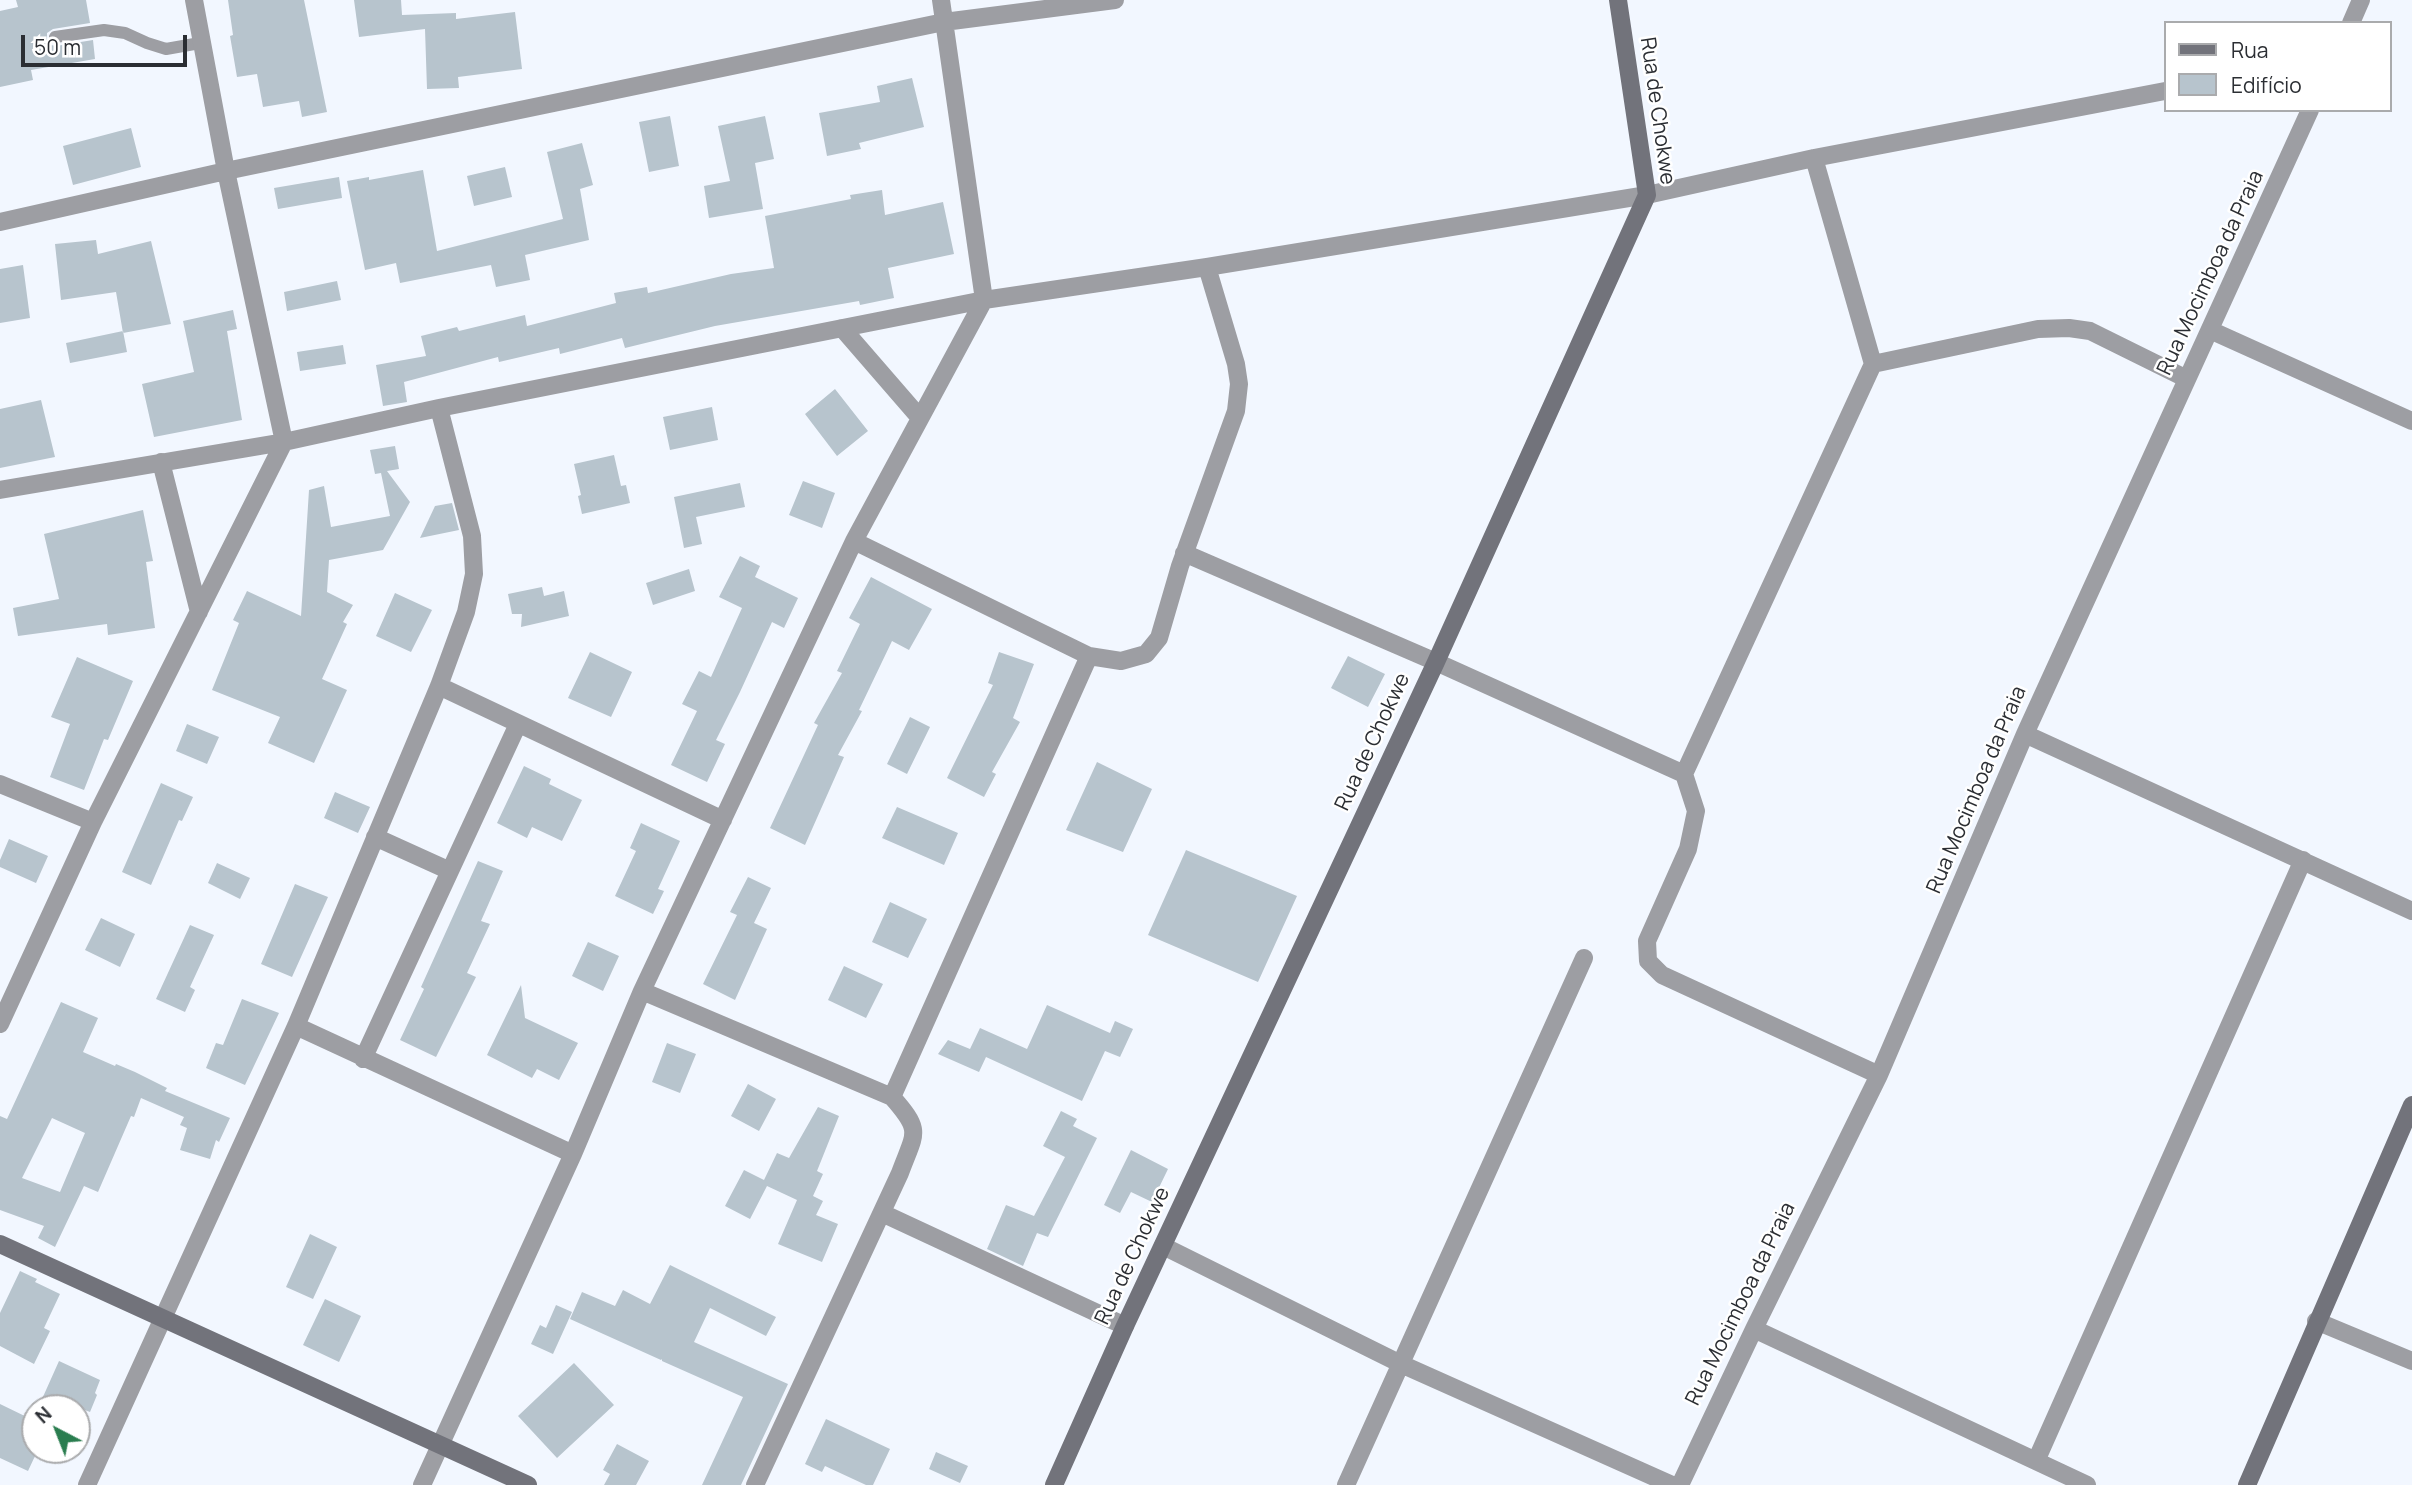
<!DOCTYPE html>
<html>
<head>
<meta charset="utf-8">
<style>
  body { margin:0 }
  #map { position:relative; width:2412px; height:1485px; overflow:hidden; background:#f2f7ff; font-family:Manrope,sans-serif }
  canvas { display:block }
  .legend { position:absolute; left:2164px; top:21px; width:228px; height:91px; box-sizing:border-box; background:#fff; border:2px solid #aaabad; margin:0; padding:9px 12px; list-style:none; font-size:21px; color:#2b2e33 }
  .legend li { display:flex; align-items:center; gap:14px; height:35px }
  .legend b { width:35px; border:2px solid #aaabad }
  .north { position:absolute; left:21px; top:1394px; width:70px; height:70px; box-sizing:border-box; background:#fff; border:2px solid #aaabad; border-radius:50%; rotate:318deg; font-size:19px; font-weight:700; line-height:28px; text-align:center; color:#2b2e33 }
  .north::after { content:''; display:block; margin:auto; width:24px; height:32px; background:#2a7d4f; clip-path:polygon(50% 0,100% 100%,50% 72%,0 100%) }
  .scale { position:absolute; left:21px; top:35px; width:166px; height:32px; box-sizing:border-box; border:4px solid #2b2e33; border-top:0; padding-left:9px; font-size:21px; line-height:24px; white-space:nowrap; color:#2b2e33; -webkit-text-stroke:5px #fff; paint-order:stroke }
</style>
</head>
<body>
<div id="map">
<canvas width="2412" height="1485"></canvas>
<ul class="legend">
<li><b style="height:9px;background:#72737b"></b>Rua</li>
<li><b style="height:19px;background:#b7c4cd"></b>Edifício</li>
</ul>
<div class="north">N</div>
<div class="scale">50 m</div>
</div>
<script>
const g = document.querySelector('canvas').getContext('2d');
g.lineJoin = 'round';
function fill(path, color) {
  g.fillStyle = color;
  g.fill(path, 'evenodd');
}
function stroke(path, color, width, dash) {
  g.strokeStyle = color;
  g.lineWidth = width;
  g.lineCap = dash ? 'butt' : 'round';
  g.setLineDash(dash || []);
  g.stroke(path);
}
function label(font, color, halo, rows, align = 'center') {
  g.font = font + ' Manrope,sans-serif';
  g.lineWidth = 5;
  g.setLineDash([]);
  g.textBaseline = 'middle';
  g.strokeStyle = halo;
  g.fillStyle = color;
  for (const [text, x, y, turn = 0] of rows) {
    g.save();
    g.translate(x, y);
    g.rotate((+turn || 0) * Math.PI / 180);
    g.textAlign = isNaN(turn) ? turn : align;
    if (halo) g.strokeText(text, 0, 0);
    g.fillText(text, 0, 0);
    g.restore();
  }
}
const building = new Path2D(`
  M16,0H86L90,23L53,29L47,33V39L51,45L56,46L93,40L95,59L31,70L33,80L0,87V11L18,7Z
  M228,0H304L327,112L302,117L299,101L263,107L257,74L237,77L230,36L233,35Z
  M354,0H401L402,15L456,13V19L515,12L522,69L458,77L459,88L427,89L425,29L359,37Z
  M912,78L924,127L859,143L861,149L827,156L819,113L880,102L877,86Z
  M670,116L679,166L649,172L639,122Z
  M765,116L774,159L755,163L763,209L709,218L704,186L730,181L718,126Z
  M131,128L141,167L73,185L63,146Z
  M582,143L593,185L580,189L589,240L525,255L530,280L496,287L491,265L400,283L396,263L365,270L347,181L369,177V180L423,170L437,251L563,219L547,152Z
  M505,167L512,197L474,206L467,176Z
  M339,177L342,198L278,209L274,188Z
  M882,190L885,215L943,202L954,254L888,268L894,298L860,305L859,301L715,326L625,348L622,338L560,354L559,348L499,362L498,357L404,382L407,402L383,406L376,365L426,356L421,336L457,327L459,331L525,315L527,326L616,303L614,293L647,287L648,293L731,274L774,268L765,216L851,199L850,195Z
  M96,240L98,254L151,241L171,324L123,333L116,292L61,300L55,244Z
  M23,265L30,318L0,323V269Z
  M337,281L341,300L287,311L284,292Z
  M233,310L237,329L227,331L242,420L154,437L142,384L194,372L183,321Z
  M123,331L127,352L70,363L66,343Z
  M343,345L346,364L300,371L297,352Z
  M835,389L868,431L837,456L805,414Z
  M41,400L55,457L0,468V409Z
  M712,407L718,440L670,450L663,417Z
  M395,446L399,469L387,471L410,502L383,550L329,560L327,592L353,605L343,622L347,624L322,679L347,690L314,763L268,743L280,717L212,690L239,623L233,620L247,591L301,616L309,490L324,486L331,527L390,516L381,473L375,474L370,450Z
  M614,455L621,486L626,485L630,503L582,514L578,496L581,495L574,464Z
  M803,481L835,493L822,528L789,515Z
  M740,483L745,507L696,517L702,544L684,548L674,497Z
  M452,503L459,530L420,538L435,506Z
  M143,510L153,561L146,562L155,628L108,635L107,624L18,636L13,608L59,599L44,534Z
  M740,556L760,566L755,577L798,598L784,628L772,622L740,692L716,740L725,744L707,782L671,765L697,711L682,704L699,671L711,677L742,608L719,597Z
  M689,569L695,591L653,605L646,583Z
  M871,577L932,609L909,650L892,641L859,710L862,711L838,755L844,757L805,845L770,828L818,725L814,723L842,673L837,671L860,624L849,618Z
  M542,587L544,596L564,591L569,616L521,627L522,614H512L508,594Z
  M395,593L432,610L411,652L376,636Z
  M590,652L632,672L611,717L568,698Z
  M999,652L1034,664L1013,718L1020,722L992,772L996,774L984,797L947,778L993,685L988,683Z
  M1348,656L1385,674L1368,707L1331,688Z
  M77,657L133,681L108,740L104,739L84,790L50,777L70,724L51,717Z
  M910,717L930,727L907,774L887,764Z
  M187,724L219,737L207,764L176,751Z
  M1097,762L1152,789L1123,852L1066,830Z
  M524,766L551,779L549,784L582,800L562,841L532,827L527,838L497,823Z
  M161,783L193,797L182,821L179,820L151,885L122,872Z
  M335,792L370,807L358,833L324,818Z
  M897,807L958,833L944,865L882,838Z
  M641,823L680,841L658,889L664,891L653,914L615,896L636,851L630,848Z
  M9,839L48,856L36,883L0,867V860Z
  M1186,850L1297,896L1258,982L1148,935Z
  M478,861L503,871L481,921L490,924L467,973L476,977L436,1057L400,1040L424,989L421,987Z
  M217,863L250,878L240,899L208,883Z
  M748,877L771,888L754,923L767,929L735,1000L703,984L737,915L730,912Z
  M295,884L328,897L292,977L261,964Z
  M890,902L927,919L908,958L872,942Z
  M101,918L135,934L120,967L85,950Z
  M190,925L214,935L190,987L195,990L185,1012L156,999Z
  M588,942L619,956L603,991L572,976Z
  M844,966L883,984L866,1018L828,1000Z
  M521,985L525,1018L578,1043L559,1080L537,1069L532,1078L487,1055Z
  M242,999L279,1013L245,1085L206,1068L216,1043L223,1045Z
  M61,1002L98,1018L83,1052L115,1066L116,1064L135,1072L167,1088L165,1091L230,1118L219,1142L216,1140L210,1159L180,1150L187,1128L180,1125L184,1117L141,1098L134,1117L131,1116L98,1192L84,1186L55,1247L38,1238L44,1226L0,1210V1116L7,1119ZM52,1118L85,1133L60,1192L22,1178Z
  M1047,1005L1110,1033L1115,1021L1133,1029L1120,1057L1105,1051L1082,1101L986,1057L979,1072L938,1054L948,1040L970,1049L980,1028L1027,1049Z
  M667,1043L696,1054L680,1093L652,1082Z
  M748,1084L776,1099L759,1131L731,1116Z
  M818,1107L839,1116L817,1171L823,1174L813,1196L823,1201L816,1215L838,1224L822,1262L778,1244L797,1200L767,1186L750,1219L725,1206L744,1170L764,1180L777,1153L789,1158Z
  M1061,1111L1077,1119L1073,1126L1097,1138L1048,1237L1037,1233L1023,1266L987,1249L1006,1205L1034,1216L1065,1157L1043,1146Z
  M1131,1150L1168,1169L1152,1202L1131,1192L1120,1213L1104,1205Z
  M310,1234L337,1247L313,1299L286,1287Z
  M670,1265L776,1317L766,1336L710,1308L694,1342L788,1384L741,1485H702L743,1397L662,1361V1359L661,1360L570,1319L582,1292L615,1306L623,1290L650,1304Z
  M20,1271L37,1279L35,1282L60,1294L44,1328L50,1331L34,1364L0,1346V1313Z
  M325,1299L361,1316L339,1362L303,1345Z
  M556,1305L572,1312L553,1354L531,1344L540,1325L546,1328Z
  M59,1361L100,1380L95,1393L97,1395L90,1412L80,1408H38Z
  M574,1363L614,1405L557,1458L518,1416Z
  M0,1404L35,1421V1456L28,1471L0,1458Z
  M826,1419L890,1449L873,1485H866L825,1466L822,1472L805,1464Z
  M617,1444L649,1461L636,1485H604L610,1474L603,1470Z
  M936,1452L968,1466L960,1483L929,1469Z`);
const lane = new Path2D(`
  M55,37L104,30L125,33L147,43L166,49L200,43`);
const street = new Path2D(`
  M2351,23L2361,0
  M1814,158L1873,364L1684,774L1696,811L1688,849L1647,941L1648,961L1662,975L1879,1075
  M0,222L226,171L944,22L1115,0
  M842,328L920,418
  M2210,330L2412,421
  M1873,364L2038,329L2069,328L2090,331L2187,379
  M161,462L199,612
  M0,490L284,442L439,408L984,300L1207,267L1647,195L1814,158L2165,91
  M854,541L1089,656L1121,661L1146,654L1159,638L1180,566L1236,411L1239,384L1236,364L1207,267
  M1184,553L1436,662L1684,774
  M439,686L723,820
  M2025,734L2412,911
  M0,784L93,822
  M375,837L450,871
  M642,991L892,1097C923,1132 915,1132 900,1173L755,1485
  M0,1024L93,822L284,442L226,171L194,0
  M296,1026L573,1154
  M363,1059L518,724
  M892,1097L1089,656
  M882,1213L1125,1326
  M1163,1246L1401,1364L1672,1485
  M2316,1321L2412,1361
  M1754,1329L2087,1485
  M2036,1461L2303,860
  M87,1485L296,1026L439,686L466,612L474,574L472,536L439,408
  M422,1485L573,1154L642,991L854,541L984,300L941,0
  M1346,1485L1584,958
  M1680,1485L1754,1329L1879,1075L2025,734L2310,110`);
const secondary = new Path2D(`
  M0,1244L528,1485
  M1054,1485L1125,1326L1436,662L1647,195L1618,0
  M2247,1485L2412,1105`);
const streetNames = [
  ["Rua de Chokwe",1657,111,82],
  ["Rua Mocimboa da Praia",2211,273,-65],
  ["Rua de Chokwe",1373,742,-65],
  ["Rua Mocimboa da Praia",1977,790,-67],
  ["Rua de Chokwe",1133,1256,-65],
  ["Rua Mocimboa da Praia",1741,1304,-64]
];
fill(building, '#b7c4cd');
stroke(lane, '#9d9ea3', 12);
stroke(street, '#9d9ea3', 18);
stroke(secondary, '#72737b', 18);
label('21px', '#2b2e33', '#fff', streetNames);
</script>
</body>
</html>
